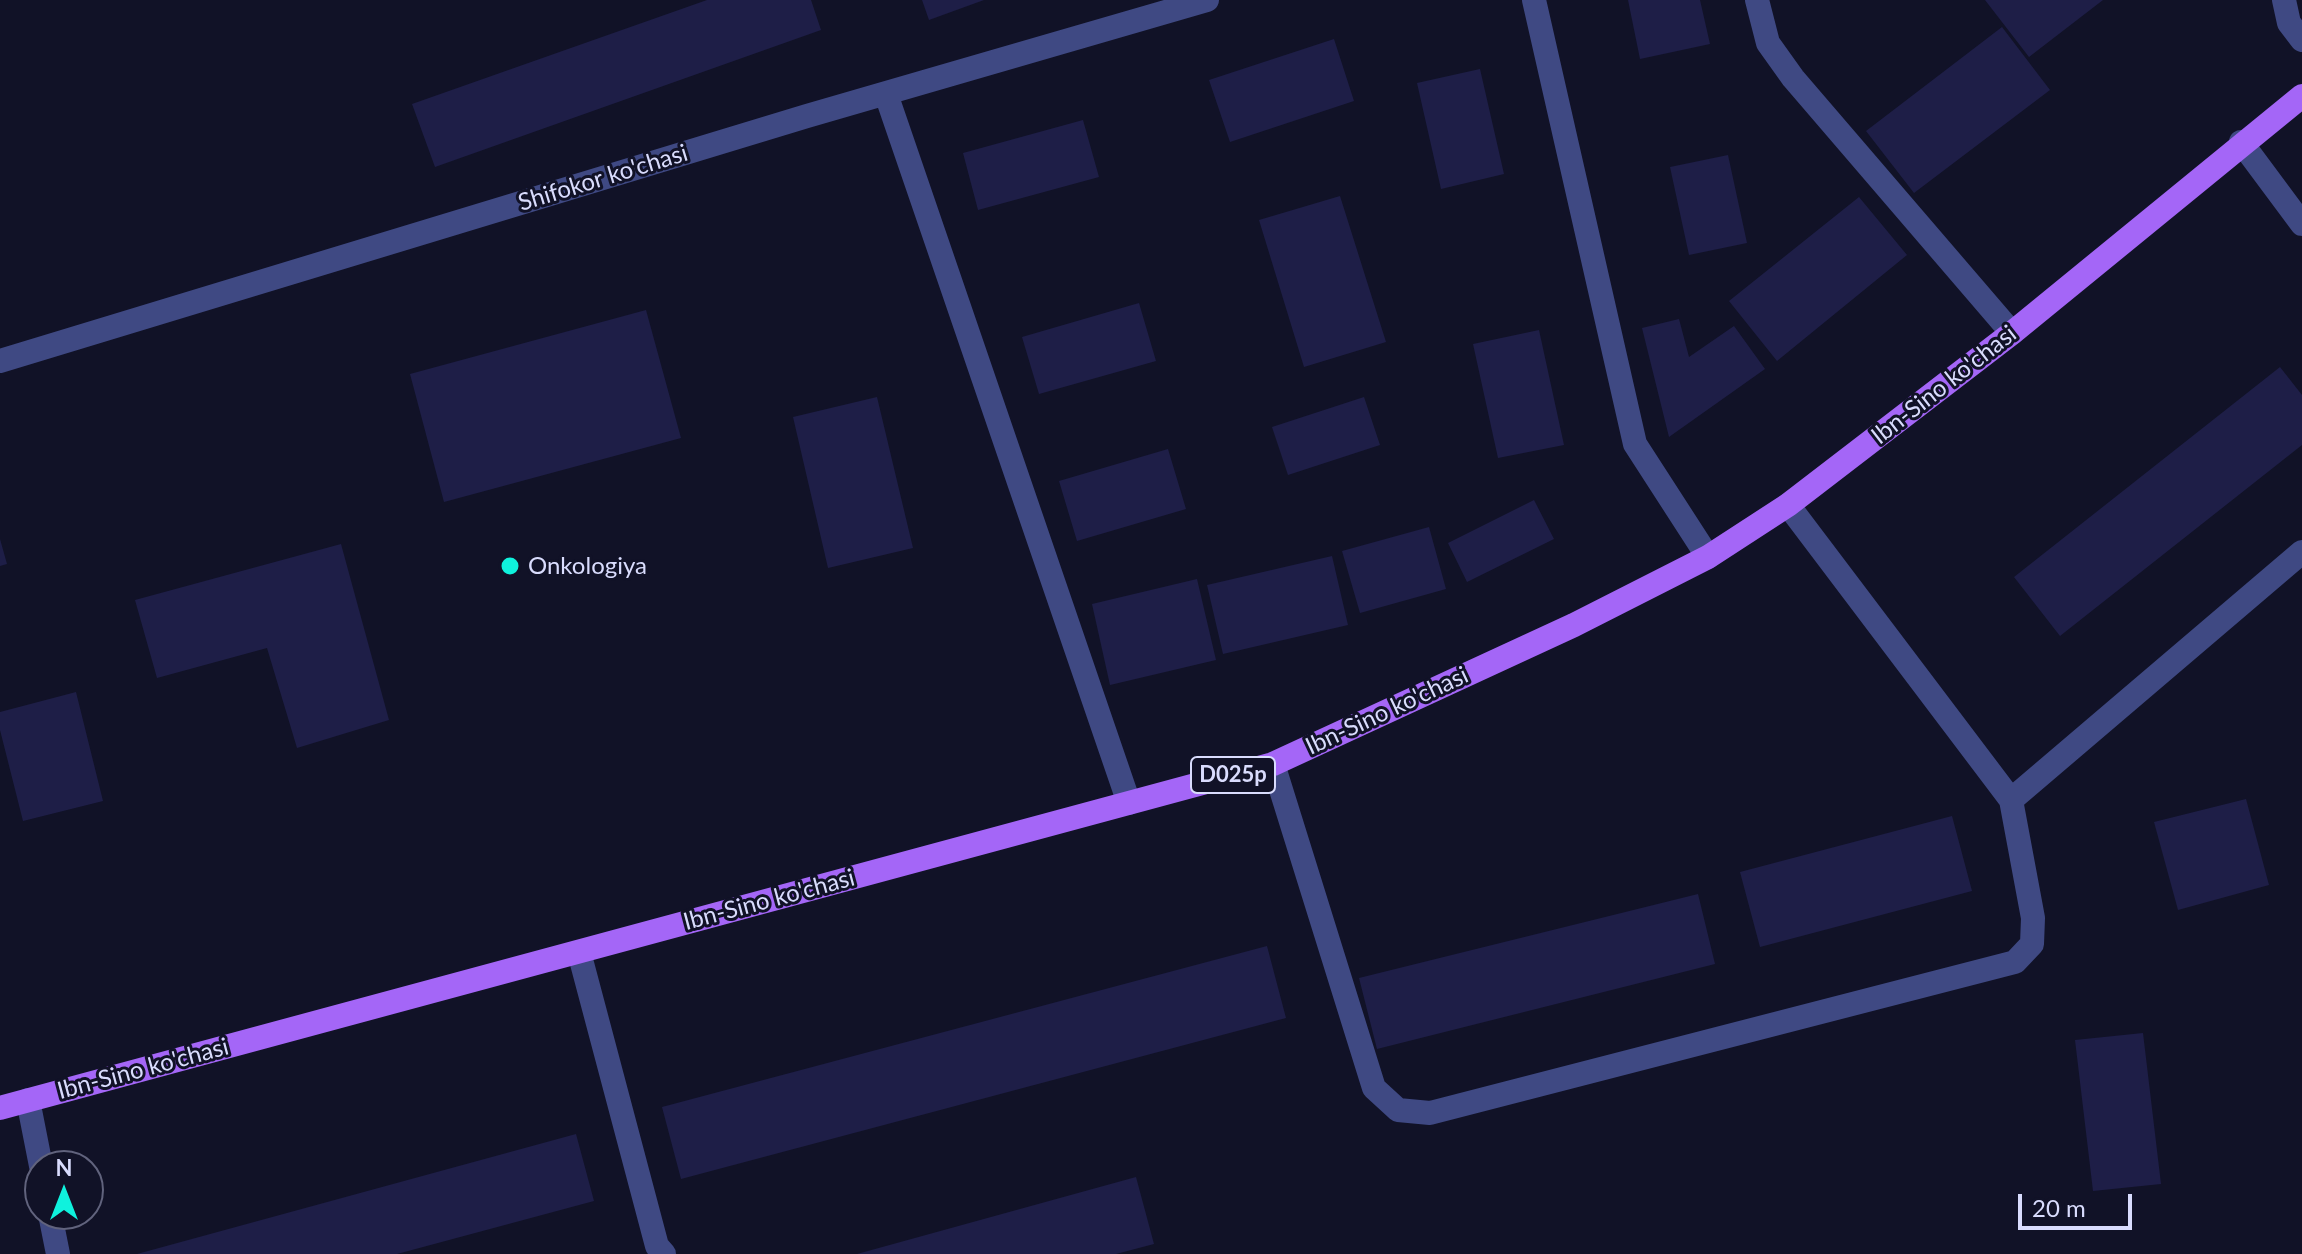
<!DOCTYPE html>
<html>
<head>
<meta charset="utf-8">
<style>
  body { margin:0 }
  #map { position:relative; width:2302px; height:1254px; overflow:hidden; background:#111227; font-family:Lato,sans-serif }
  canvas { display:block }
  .north { position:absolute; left:24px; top:1150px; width:80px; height:80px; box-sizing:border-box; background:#111227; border:2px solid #61637d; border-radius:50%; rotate:0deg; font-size:22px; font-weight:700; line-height:32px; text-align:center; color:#d9dcfd }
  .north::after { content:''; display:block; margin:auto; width:28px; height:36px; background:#0ff2dd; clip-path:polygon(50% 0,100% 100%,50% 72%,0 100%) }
  .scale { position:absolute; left:2018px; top:1194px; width:114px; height:36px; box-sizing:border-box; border:4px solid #d9dcfd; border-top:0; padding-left:10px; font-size:24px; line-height:28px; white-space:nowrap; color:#d9dcfd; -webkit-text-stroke:6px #111227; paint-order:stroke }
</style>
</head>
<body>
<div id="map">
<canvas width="2302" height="1254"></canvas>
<div class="north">N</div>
<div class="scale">20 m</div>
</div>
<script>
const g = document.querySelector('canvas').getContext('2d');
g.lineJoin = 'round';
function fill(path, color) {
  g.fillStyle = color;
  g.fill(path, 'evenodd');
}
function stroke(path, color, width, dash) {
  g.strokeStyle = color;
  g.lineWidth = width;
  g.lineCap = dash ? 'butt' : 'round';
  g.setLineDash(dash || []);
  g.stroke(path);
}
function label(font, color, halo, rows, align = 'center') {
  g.font = font + ' Lato,sans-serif';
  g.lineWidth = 6;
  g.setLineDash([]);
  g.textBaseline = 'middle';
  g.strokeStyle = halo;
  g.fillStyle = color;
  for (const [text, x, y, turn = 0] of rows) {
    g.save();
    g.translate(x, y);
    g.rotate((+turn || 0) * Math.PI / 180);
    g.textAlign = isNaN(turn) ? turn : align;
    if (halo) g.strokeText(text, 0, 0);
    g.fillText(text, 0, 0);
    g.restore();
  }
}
const building = new Path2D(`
  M707,0H811L821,30L435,167L412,104Z
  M922,0H984L929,20Z
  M1628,0H1700L1710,44L1640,59Z
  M1985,0H2103L2029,57Z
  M2002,27L2050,90L1914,193L1866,131Z
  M1334,39L1354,101L1230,142L1209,80Z
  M1480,69L1504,174L1441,189L1417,83Z
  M1083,120L1099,177L978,210L963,153Z
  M1728,155L1747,243L1689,255L1670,167Z
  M1340,196L1386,342L1304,367L1259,220Z
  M1859,197L1907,255L1777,361L1729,301Z
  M1139,303L1156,361L1039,394L1022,337Z
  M646,310L681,438L444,502L410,374Z
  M1679,319L1689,357L1734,326L1765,369L1669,437L1642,328Z
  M1539,330L1564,445L1498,458L1473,344Z
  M2280,367L2302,395V445L2060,636L2014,577Z
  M877,397L913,548L828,568L793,417Z
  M1364,397L1380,445L1288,475L1272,427Z
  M1168,449L1186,509L1077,541L1059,481Z
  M1534,500L1554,539L1467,582L1448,543Z
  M1429,527L1446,589L1360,613L1342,551Z
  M0,539L7,564L0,566Z
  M341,544L389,720L297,748L267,648L157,678L135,600Z
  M1332,556L1348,625L1223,654L1207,585Z
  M1197,579L1216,660L1110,685L1092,604Z
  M76,692L103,801L23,821L0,730V712Z
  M2246,799L2269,885L2178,910L2154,822Z
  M1952,816L1972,891L1760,947L1740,872Z
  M1698,894L1715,964L1377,1049L1359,978Z
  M1267,946L1286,1018L681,1179L662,1107Z
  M2143,1033L2161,1184L2093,1191L2075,1040Z
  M576,1134L594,1201L397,1254H137Z
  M1136,1177L1154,1244L1116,1254H857Z`);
const minor = new Path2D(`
  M1534,0L1635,444L1708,557
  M1757,0L1768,43L1793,78L2012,333
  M2284,0L2289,23L2302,40
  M886,94L1129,803
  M2241,142L2302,224
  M0,361L807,116L1207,0
  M1273,764L1374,1088L1398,1110L1430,1113L2015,962L2032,944L2033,918L2011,800L1788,505
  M2011,800L2302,552
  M579,952L657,1246L664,1254
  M28,1100L41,1166
  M50,1214L58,1254`);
const major = new Path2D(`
  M0,1108L1273,764L1574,625L1708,557L1788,505L2012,333L2302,96`);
const markers = [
  [510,566,10,"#0ff2dd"]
];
const shields = [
  [1233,775,84]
];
const shieldNames = [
  ["D025p",1233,775]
];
const streetNames = [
  ["Shifokor ko'chasi",603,178,-17],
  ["Ibn-Sino ko'chasi",1944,385,-38],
  ["Ibn-Sino ko'chasi",1387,711,-25],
  ["Ibn-Sino ko'chasi",769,900,-15],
  ["Ibn-Sino ko'chasi",143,1069,-15]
];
const poiNames = [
  ["Onkologiya",528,566]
];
fill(building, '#1e1e47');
stroke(minor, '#3f4983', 24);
stroke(major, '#a466f7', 24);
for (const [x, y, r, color] of markers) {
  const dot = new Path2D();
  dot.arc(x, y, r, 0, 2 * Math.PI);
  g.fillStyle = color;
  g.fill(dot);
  stroke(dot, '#111227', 3);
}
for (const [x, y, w] of shields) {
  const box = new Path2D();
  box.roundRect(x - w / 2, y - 18, w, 36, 6);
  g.fillStyle = '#111227';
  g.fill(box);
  stroke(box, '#d9dcfd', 2);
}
label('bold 22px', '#d9dcfd', null, shieldNames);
label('24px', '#d9dcfd', '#111227', streetNames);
label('24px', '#d9dcfd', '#111227', poiNames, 'left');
</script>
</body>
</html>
